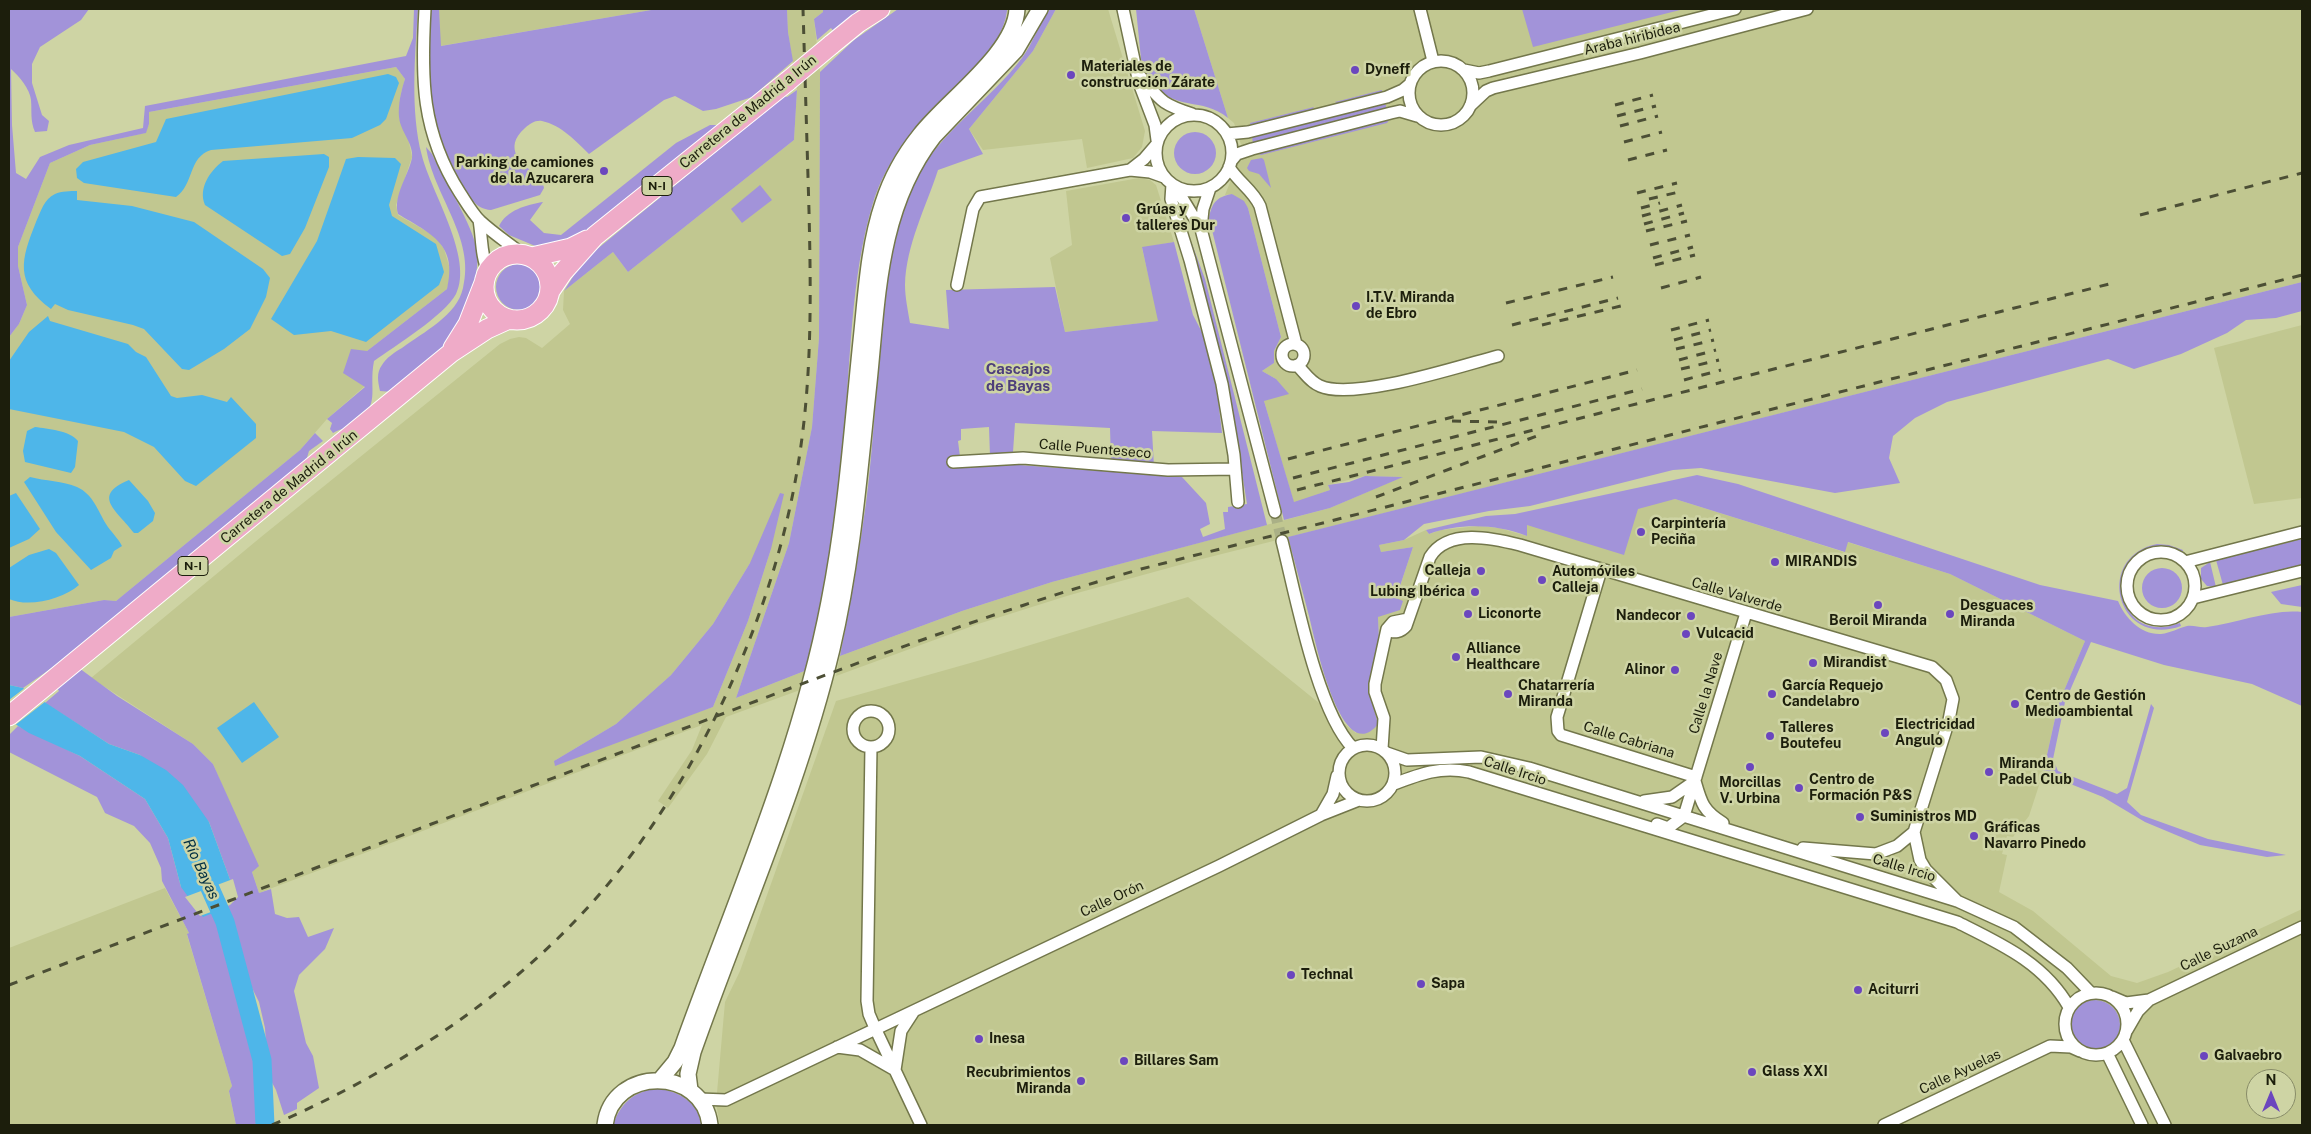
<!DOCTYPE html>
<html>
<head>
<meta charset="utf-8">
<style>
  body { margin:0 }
  #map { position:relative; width:2311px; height:1134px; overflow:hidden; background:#ced4a4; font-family:"Public Sans",sans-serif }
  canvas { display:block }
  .frame { position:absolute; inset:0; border:10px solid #1c1e0c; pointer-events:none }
  .north { position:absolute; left:2246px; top:1069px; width:50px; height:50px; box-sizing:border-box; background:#ced4a4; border:1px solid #878b67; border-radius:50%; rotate:0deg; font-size:14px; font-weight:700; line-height:20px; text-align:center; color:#1c1e0c }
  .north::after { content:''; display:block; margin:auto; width:18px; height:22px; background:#6b46be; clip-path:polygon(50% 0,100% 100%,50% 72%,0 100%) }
</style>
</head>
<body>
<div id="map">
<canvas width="2311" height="1134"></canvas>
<div class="frame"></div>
<div class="north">N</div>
</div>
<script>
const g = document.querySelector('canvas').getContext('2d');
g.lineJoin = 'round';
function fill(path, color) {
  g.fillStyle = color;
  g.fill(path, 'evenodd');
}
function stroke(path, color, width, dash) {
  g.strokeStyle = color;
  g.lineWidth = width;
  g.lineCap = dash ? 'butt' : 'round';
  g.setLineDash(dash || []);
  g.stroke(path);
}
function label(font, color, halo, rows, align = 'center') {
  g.font = font + ' "Public Sans",sans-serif';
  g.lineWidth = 5;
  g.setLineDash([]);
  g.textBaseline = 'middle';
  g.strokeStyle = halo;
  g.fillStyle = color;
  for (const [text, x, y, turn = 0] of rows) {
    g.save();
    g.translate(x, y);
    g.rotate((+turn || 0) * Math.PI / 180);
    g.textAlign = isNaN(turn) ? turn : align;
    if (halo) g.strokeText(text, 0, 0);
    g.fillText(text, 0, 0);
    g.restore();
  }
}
const built = new Path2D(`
  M439,9H657L440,46Z
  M787,9H823V12L814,19L820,72L819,338L812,427L789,543L736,698L807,670L800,690L726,717L707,754L668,808L658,801L692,750L702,725L259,893L228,799L213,764L193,744L91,678L261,537L500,344L510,339L519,337L526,338L542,348L570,324L563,310L564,291L613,252L628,272L794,140L797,90L788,32ZM771,549L748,621L713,707L554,761L616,724L671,675L713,624L750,563Z
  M1056,9H1108L1145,131L1142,147L1133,158L1087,168L1082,139L983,150L969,129L1033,51Z
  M1194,9H2302V282L1194,561L1070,595L978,624L836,676L840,656L962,611L1052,582L1330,508L1402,477L1365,476L1328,485L1330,490L1294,503L1264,401L1276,379L1262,371L1274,363V351L1281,337L1248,208L1232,194L1225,195L1238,162L1245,157L1234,123L1228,118Z
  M396,67L405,79L401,93L399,118L408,138L412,157L396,205L398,215L435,236L444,249L451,272L447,289L367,351L365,386L327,419L300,450L116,601L104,600L9,617V337L19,324L27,305L18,266V247L50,163L90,145L145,133L149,124V112Z
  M1139,178L1150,180L1156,185L1174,242L1142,248L1159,321L1065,332L1050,258L1072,245L1066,191Z
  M2302,325V498L2254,504L2214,348Z
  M1675,499L1844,552L1847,542L1950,574L2085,641L2058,705L2043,773L2029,816L2013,837L2007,836L2002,854L2007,855L1999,892L2033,911L2111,976L2137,983L2168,972L2302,909V1125H720L716,1104L725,1002L740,971L836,701L981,660L1188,597L1356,733L1370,695L1379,641L1378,617L1396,598L1413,547L1381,552L1379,545L1404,540L1426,530L1429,534L1441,530L1478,526L1499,528L1527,536L1526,525ZM2256,1079H2286V1109H2256Z
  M165,888L189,933L187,935L232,1086L229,1092L236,1125H9V948Z`);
const green = new Path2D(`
  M9,9H89L81,20L40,47L32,64V83L42,115L49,121L47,131L35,132C30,120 32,112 31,100C30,89 19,76 11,69L12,125L16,173L26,179L40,157L69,145L143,128L145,106L406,56L413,38L414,9H418C415,55 410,111 422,156C431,192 474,258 456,294C445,315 395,346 374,361C368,391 383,406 351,426C345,429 339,429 333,433L330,429L332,423L327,419L365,387L343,373L351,349L367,351L447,289C458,244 431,234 398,214C393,195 408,177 412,158C414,144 400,131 399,117C398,105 401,91 405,79L396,67L149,112V124L146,133L90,145L50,163L18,247V266L27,305L19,324L9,337Z
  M430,9H439L441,46L657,9H787L788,32L793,61L752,97L716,109L703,111L675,96L664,100L589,154C576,141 561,125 542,121C535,120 530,124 525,128C502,148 521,166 541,177L544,188L540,195L491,210C475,209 469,196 461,183C427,123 426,76 430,9Z
  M823,9H859L834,32L831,28L817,40L814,19L823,12Z
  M898,9H1007V11C1002,51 955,84 928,113C905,138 883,170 873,203C850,279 851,363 843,442C836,519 824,594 807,670L736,698L789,543L812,427L819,338L820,72L854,40Z
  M1050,9H1056L1033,51L969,129L983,154L938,170C926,207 906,245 905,285C905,297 908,311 910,323L949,329L946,290L1055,287L1065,332L1158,321L1142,247L1174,242L1193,315L1206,340L1216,382L1222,433L1152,431L1154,467L1111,462L1110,428L1015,423L1013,452L1009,455L990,456L989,427L961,429V440L958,441L960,457L1006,464L1182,477L1206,503L1210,524L1200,529L1203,537L1225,529L1223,512H1228V507L1247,504L1234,423L1207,305L1185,225L1205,279L1267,525L1052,582L962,611L840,656C850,605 859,555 866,503C872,458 874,413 879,368C886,306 886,240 914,183C938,132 989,102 1022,58C1033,43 1039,24 1050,9Z
  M1136,9H1194L1228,118C1202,96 1174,113 1152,81H1150L1141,59Z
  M1522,9H1684L1533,47Z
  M797,90L794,140L628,272L613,252L564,291L579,267L596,250L784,96L787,97Z
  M1382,90V93L1338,104L1335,102Z
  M1385,103L1387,109L1253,143L1252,137Z
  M1314,107L1312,110L1251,126L1250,123Z
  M1390,119L1387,123L1261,155L1256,153Z
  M710,125H719L578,239L540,248L509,235L499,226C507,210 526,205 543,202L530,220L544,233L561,235L676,143Z
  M1174 153a21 21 0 1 1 42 0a21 21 0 1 1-42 0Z
  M426,147L432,154C444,180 473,225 477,251C481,277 462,324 446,344C434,359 408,380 392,392L380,391C378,382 376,373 382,365C386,358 395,352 402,348C423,332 457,316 463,288C476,238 433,195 426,147Z
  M1262,158L1264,160L1271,188L1259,174L1249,171L1247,168L1251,160Z
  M760,185L772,200L742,223L731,209Z
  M1232,194L1244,201L1248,208L1281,337L1274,351V363L1262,371L1276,379L1289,394L1264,401L1294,502L1330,490L1328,485L1349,482L1365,476L1403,477L1330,508L1284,520L1209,218C1212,203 1216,197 1232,194Z
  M496 287a23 23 0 1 1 46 0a23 23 0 1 1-46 0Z
  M2302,282V311L2276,318L2246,320L2227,333L2181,354L2134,369L2108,359L1947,402L1915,418L1893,436L1889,458L1900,483L1835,493L1701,468L1673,470L1530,506L1489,511L1424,524L1404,540L1379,545L1381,552L1413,547L1396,598L1403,601L1400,610L1378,617L1379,641L1370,695L1378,724C1341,771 1314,635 1309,616C1302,589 1295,563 1288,537Z
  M315,433L323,441L309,451L306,461L66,658L23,688L9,685V617L104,600L116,601L300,450Z
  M1697,475L1738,484L2040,585L2118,601C2125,618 2141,635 2161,634C2171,633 2178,628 2187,626C2194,625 2200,628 2207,627C2238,623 2271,609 2302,612V706L2252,684L2164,665L2091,642L2065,702L2053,759L2058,771L2117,794L2127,788L2151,704L2154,708L2127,802L2141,815L2208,839L2286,855L2267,857L2200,845L2145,822L2103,797L2043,773L2058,705L2085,641L1950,574L1848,542L1845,552L1675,499L1638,509L1624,555L1527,525V536C1497,524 1459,523 1429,534L1426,530L1486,516L1515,514Z
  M780,493L784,494L771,549L748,621L713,707L555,766L554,761L616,724L671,675L713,624L750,563Z
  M2302,539V565L2223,585L2216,560Z
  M2157,544L2169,545L2183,550L2182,553C2106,518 2101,652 2180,623L2181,626C2117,649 2093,557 2157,544Z
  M2210,562L2216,587L2207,586L2201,579V568Z
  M2142 588a20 20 0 1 1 40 0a20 20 0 1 1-40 0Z
  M2302,585V607L2281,604L2271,592Z
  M79,668L117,696L193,744L213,764L259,866L252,872L259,893L271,889L275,914L287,918L299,917L308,937L334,928L325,949L299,975L294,991L306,1043L313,1056L319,1088L297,1103V1109L284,1115L276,1090L268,1075L265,1028L259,1002L251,986L243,990L257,1068V1123L253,1125H236L229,1091L232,1086L187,934L189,933L162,881L161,868L150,843L134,826L105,813L97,797L9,752V735L18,726L80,756L145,799L168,838L181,887L236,896L209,822L140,755L109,744L45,703L59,691L56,687Z
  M2070 1025a25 25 0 1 1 50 0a25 25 0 1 1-50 0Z
  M656,1088C677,1091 699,1101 701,1125H613C621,1103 632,1093 656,1088Z`);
const water = new Path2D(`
  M388,74L396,77L399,83L386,119L380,125L352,138L211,150C188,157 194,185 176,197L84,183L77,178L76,169L83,162L156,142L166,119Z
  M324,154L329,157V167L305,228L290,254L282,256L205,205C198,188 210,171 223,161Z
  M358,157L395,158L401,164L389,205L392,216L436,244L444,272L439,285L366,342L331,331L294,335L271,319L317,241L346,159Z
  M77,191V200L132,206L194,222L263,269L270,278L266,297L250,329L224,349L189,370L182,369L144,329L133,325L68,310L55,304L51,309C14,282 21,260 36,222C41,211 44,199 55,194C61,191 71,191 77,191Z
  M48,316L50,321L128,344L136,352L146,357L171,396L177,398L202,395L227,402L231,397L256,424V438L196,486L185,481L154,447L124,432L9,409V361L29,332Z
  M35,427C48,429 69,430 78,441L75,467L71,473L25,462L23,451L27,431Z
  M30,477C45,481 63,481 77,487C93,494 98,511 106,524C111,532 118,538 122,546L114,551L111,558L91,570L56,532L24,482Z
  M129,480L148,501L155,513L153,521L138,533H134C118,511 90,496 129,480Z
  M16,493L40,529L29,539L9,548V496Z
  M49,549L56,553L79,585C63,599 29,608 9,599V568L29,555Z
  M9,685L23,688L109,744L140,755L166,770L183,785L209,822L236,896L213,913L203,917L181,887L168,838L145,799L80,756L29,733L9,720Z
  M254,702L279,737L242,763L217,728Z`);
const pier = new Path2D(`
  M26,687L46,701L14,726L9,723V700Z
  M233,879L238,897L230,905L200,916L185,897Z`);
const river = new Path2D(`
  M209,886L225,922L262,1060L265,1125`);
const minorTunnel = new Path2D(`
  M1275,512L1282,541`);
const minor = new Path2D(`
  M425,9C421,78 421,132 460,193C466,202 472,213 480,221C493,233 508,243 522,254
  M1123,9L1139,83L1155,125L1157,140
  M1420,9L1433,61
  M1409 93a32 32 0 1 1 64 0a32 32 0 1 1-64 0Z
  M1464,70L1479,73L1489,71L1735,9
  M1140,76C1161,100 1159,103 1192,114
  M1470,106L1486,91L1493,88L1640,53L1807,9
  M1156 153a38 38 0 1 1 76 0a38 38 0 1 1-76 0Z
  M1227,134L1248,132L1387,97L1403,90L1409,85
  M1232,160L1237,154L1252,149L1391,113L1400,111L1417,116
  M1229,167C1238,182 1253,190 1260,206L1296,344
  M1130,170L1144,159L1156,145
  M1172,184L1171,199L1190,260L1222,384L1234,455L1238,502
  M1176,188L1201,229L1275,512
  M479,220C482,237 481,257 488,271
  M1201,229L1203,209L1210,188
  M957,285L973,209L980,197L1130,170L1150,172L1164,177
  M1282 355a11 11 0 1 1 22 0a11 11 0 1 1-22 0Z
  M1297,365C1305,373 1310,382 1320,386C1354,401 1460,366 1498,356
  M953,462L1023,458L1168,470L1235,469
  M1282,541C1295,592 1317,712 1353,748
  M2127 586a34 34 0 1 1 68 0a34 34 0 1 1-68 0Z
  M2185,562L2302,532
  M1601,570L1557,717L1558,731L1561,735L1696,777
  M2193,598L2302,571
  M1408,619L1393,622L1387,629C1394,634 1401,632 1406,626L1430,557C1448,528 1492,538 1520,545L1932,667L1946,680L1953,699L1949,720L1914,832L1920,860L1926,870L1957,901
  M853 729a18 18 0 1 1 36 0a18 18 0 1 1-36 0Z
  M1339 773a28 28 0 1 1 56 0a28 28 0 1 1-56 0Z
  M871,747L867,1001L869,1014L875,1028L921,1125
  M1382,749L1384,718L1375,692V684L1387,629
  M1387,753L1407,760L1481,757L1529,768L1957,901L2014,927L2067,968L2091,993
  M1394,784C1420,774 1441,766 1469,772L1957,922C2001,944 2044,963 2069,1007
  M1644,801L1672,797L1695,781C1701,802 1703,811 1723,823
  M1321,815L1333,794L1337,776
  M1684,816L1746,613
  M1657,824L1668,828L1684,816
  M1803,848L1876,854L1897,846L1914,832
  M2065 1024a31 31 0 1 1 62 0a31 31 0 1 1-62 0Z
  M2112,997L2126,1003L2149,1000L2302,927
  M2127,1030L2138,1011L2149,1000
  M2123,1040L2165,1125
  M837,1047L860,1050L895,1070
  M2107,1053L2142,1125
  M895,1070L901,1031L914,1011
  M699,1099L726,1100L1219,866L1321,815L1359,800
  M1884,1125L2050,1046L2071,1047L2080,1051`);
const tertiary = new Path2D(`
  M660,1080L675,1062L682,1048C734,903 800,754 829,602C846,516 852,428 861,341C866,295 868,247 883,203C891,178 904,155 920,135C947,100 1015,53 1017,9
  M690,1090L688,1074L693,1052C740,918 799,787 832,649C852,564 859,478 868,392C878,303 876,211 934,136L1016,50L1040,9
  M605,1125C612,1066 703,1066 710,1125`);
const trunk = new Path2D(`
  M831,45L858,23L880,9
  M484 287a33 33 0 1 1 66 0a33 33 0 1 1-66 0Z
  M532,257L571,248L587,240
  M550,291L563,272L595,236L788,81
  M453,348L468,324L484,283
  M9,716L452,352L487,329L509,319`);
const rail = new Path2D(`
  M1615,105L1653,95
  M1617,116L1656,106
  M1620,126L1658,116
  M1624,142L1662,132
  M1628,160L1667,150
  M1637,193L1677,183
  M1649,199L1679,192
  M1641,208L1660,203
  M2140,215L2302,173
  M1642,216L1682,205
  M1644,224L1684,213
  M1646,231L1687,221
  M1650,245L1690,235
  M1653,258L1693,247
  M1655,265L1695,255
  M1661,288L1701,277
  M1506,303L1613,277
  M1512,325L1618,298
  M1542,325L1621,306
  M1671,330L1709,320
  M1674,340L1711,330
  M1676,349L1714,340
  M1679,360L1716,350
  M1681,369L1719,360
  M1684,380L1721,370
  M1452,421L1497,422
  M1288,459L1637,370
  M1293,478L1642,389
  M1297,490L2117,282
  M1376,497L1542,434
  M9,985C218,905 428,825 638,746C804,683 970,618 1141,569L2302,275
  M272,1125C384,1077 492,1008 577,919C690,801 774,621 799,459C812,376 811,294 809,211C807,143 805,76 803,9`);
const trunkBridge = new Path2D(`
  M788,81L831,45`);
const markers = [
  [1355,70,5,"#6b46be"],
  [1071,75,5,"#6b46be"],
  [604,171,5,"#6b46be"],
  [1126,218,5,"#6b46be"],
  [1356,306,5,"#6b46be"],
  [1641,532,5,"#6b46be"],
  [1775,562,5,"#6b46be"],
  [1481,571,5,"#6b46be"],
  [1542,580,5,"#6b46be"],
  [1475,592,5,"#6b46be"],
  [1878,605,5,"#6b46be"],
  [1468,614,5,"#6b46be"],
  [1950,614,5,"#6b46be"],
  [1691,616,5,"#6b46be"],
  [1686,634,5,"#6b46be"],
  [1456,657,5,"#6b46be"],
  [1813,663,5,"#6b46be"],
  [1675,670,5,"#6b46be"],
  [1508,694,5,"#6b46be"],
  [1772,694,5,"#6b46be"],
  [2015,704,5,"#6b46be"],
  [1885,733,5,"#6b46be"],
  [1770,736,5,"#6b46be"],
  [1750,767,5,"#6b46be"],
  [1989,772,5,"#6b46be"],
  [1799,788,5,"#6b46be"],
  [1860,817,5,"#6b46be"],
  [1974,836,5,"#6b46be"],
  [1291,975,5,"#6b46be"],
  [1421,984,5,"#6b46be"],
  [1858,990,5,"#6b46be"],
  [979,1039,5,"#6b46be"],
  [2204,1056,5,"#6b46be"],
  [1124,1061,5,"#6b46be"],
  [1752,1072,5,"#6b46be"],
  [1081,1081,5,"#6b46be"]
];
const shields = [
  [657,186,30],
  [193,566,30]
];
const shieldNames = [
  ["N-I",657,186],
  ["N-I",193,566]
];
const streetNames = [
  ["Araba hiribidea",1632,39,-14],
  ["Carretera de Madrid a Irún",748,112,-39],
  ["Calle Puenteseco",1095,449,5],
  ["Carretera de Madrid a Irún",289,487,-39],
  ["Calle Valverde",1737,595,16],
  ["Calle la Nave",1706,693,-73],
  ["Calle Cabriana",1629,740,17],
  ["Calle Ircio",1515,771,18],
  ["Calle Ircio",1904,868,17],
  ["Calle Orón",1112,899,-25],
  ["Calle Suzana",2219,949,-26],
  ["Calle Ayuelas",1960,1072,-25]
];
const poiNames = [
  ["Materiales de",1081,67],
  ["construcción Zárate",1081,83],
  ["Dyneff",1365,70],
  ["Parking de camiones",594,163,"right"],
  ["de la Azucarera",594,179,"right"],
  ["Grúas y",1136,210],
  ["talleres Dur",1136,226],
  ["I.T.V. Miranda",1366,298],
  ["de Ebro",1366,314],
  ["Carpintería",1651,524],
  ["Peciña",1651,540],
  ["MIRANDIS",1785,562],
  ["Calleja",1471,571,"right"],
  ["Automóviles",1552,572],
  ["Calleja",1552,588],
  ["Lubing Ibérica",1465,592,"right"],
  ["Desguaces",1960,606],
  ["Miranda",1960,622],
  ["Liconorte",1478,614],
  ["Nandecor",1681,616,"right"],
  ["Beroil Miranda",1878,621,"center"],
  ["Vulcacid",1696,634],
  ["Alliance",1466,649],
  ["Healthcare",1466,665],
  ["Mirandist",1823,663],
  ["Alinor",1665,670,"right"],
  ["Chatarrería",1518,686],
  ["Miranda",1518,702],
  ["García Requejo",1782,686],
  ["Candelabro",1782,702],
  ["Centro de Gestión",2025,696],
  ["Medioambiental",2025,712],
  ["Electricidad",1895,725],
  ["Angulo",1895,741],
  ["Talleres",1780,728],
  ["Boutefeu",1780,744],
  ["Miranda",1999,764],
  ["Padel Club",1999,780],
  ["Centro de",1809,780],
  ["Formación P&S",1809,796],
  ["Morcillas",1750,783,"center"],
  ["V. Urbina",1750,799,"center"],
  ["Suministros MD",1870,817],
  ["Gráficas",1984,828],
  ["Navarro Pinedo",1984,844],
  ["Technal",1301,975],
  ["Sapa",1431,984],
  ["Aciturri",1868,990],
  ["Inesa",989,1039],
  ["Galvaebro",2214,1056],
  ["Billares Sam",1134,1061],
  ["Glass XXI",1762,1072],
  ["Recubrimientos",1071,1073,"right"],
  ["Miranda",1071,1089,"right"]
];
const neighbourhoodNames = [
  ["Cascajos",1018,369],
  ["de Bayas",1018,386]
];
const waterNames = [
  ["Río Bayas",201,869,65]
];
fill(built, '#c1c790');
fill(green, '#a293d9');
fill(water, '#4eb6e9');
fill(pier, '#ced4a4');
stroke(river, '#4eb6e9', 19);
stroke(minorTunnel, '#aab086', 11, [11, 5.5]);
stroke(minor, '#73774b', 14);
stroke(tertiary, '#73774b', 18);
stroke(trunk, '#fff', 21);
stroke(minor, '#fff', 11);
stroke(tertiary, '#fff', 15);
stroke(trunk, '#efabc8', 19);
stroke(rail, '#4c4f35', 3, [9, 9]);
stroke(trunkBridge, '#fff', 21, []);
stroke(trunkBridge, '#efabc8', 19);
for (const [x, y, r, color] of markers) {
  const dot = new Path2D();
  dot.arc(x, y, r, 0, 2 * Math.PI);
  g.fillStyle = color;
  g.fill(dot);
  stroke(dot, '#ced4a4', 2);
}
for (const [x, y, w] of shields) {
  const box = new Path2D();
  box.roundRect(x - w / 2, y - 9.5, w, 19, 4);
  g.fillStyle = '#ced4a4';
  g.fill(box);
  stroke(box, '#1c1e0c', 1);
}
label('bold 12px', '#1c1e0c', null, shieldNames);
label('14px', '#1c1e0c', '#ced4a4', streetNames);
label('bold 14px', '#1c1e0c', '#ced4a4', poiNames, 'left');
label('bold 15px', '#4d3e7b', '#ced4a4', neighbourhoodNames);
label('italic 15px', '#002e42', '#ced4a4', waterNames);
</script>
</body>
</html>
